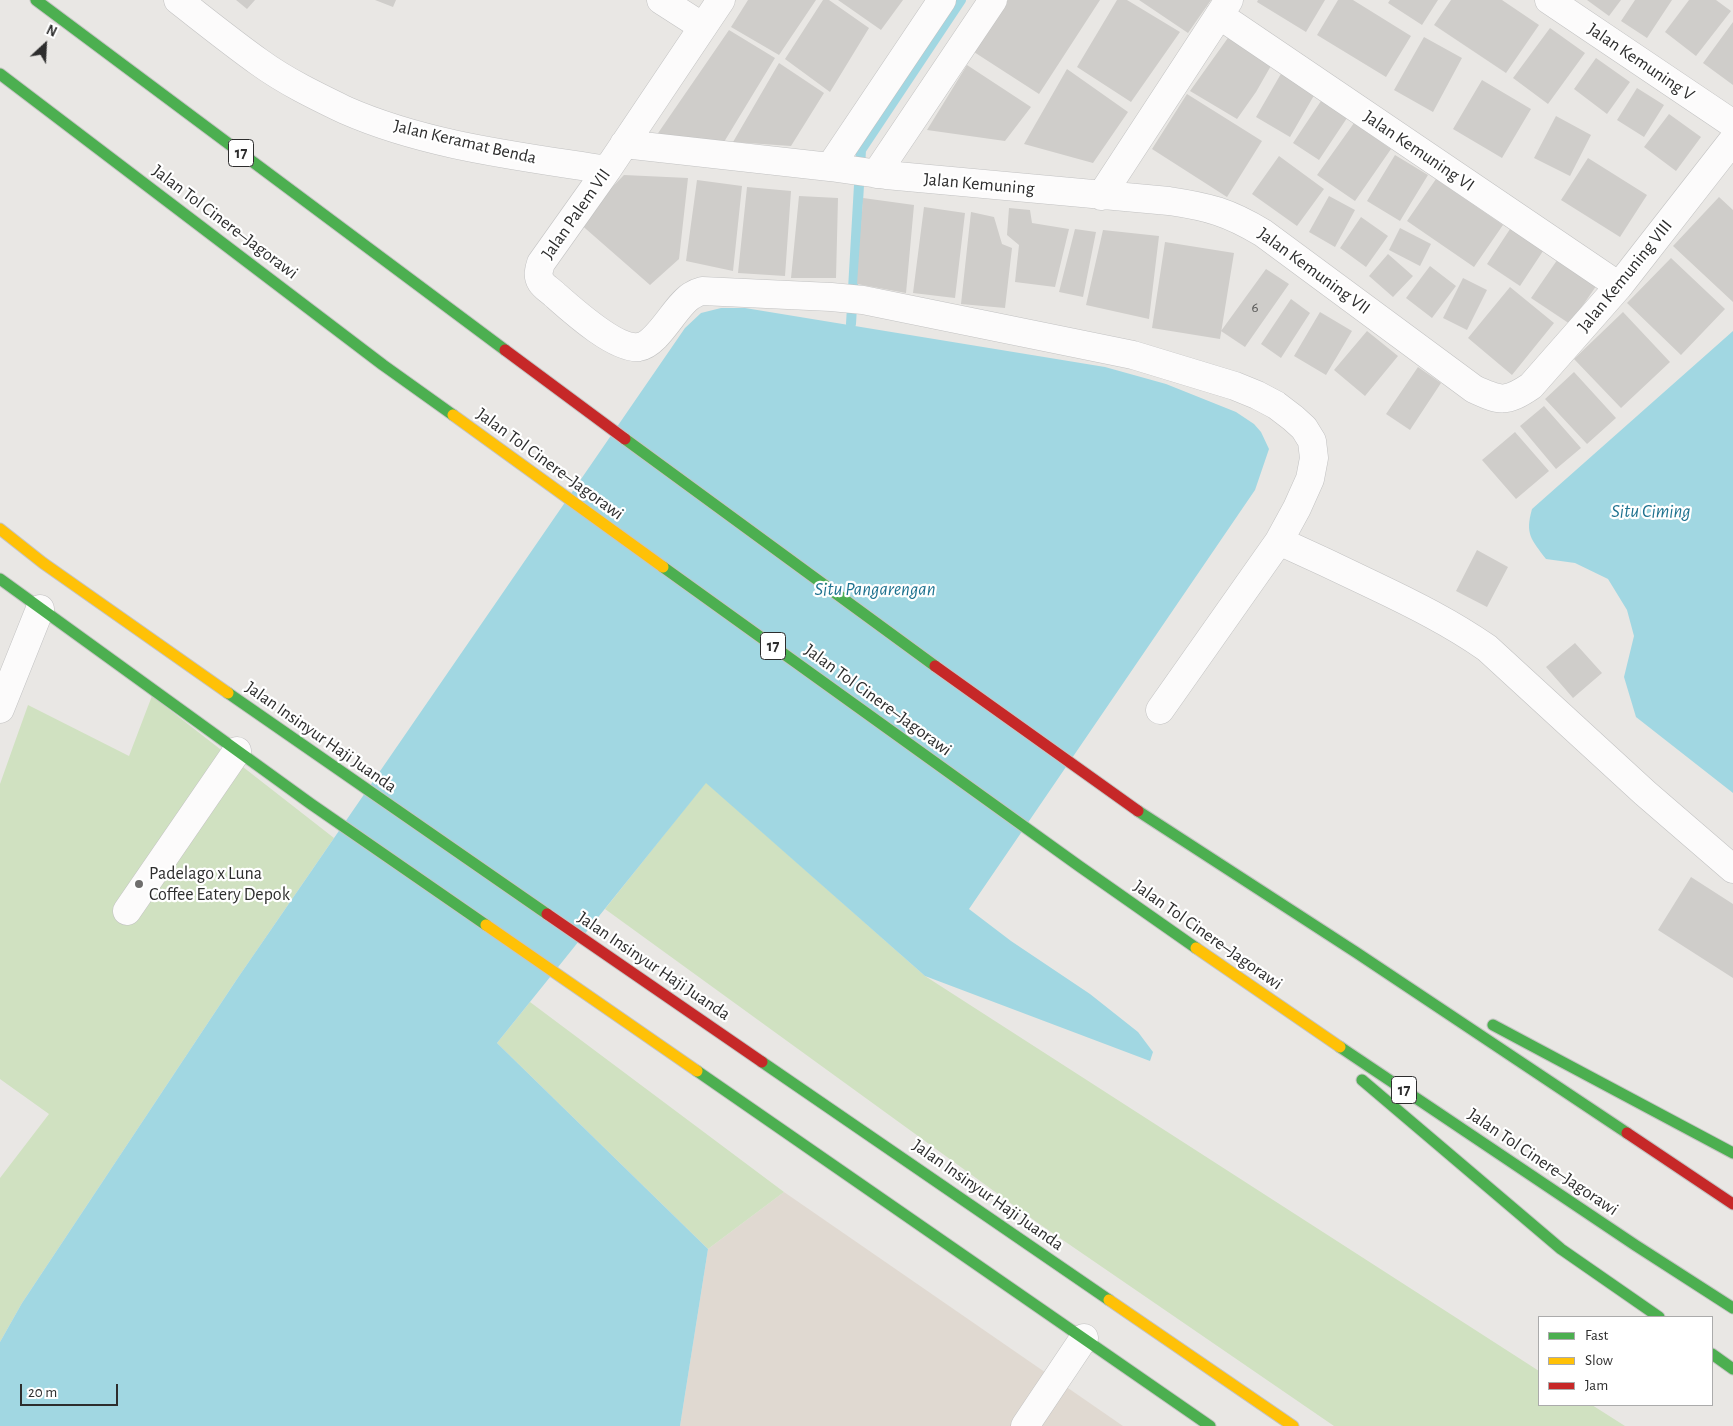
<!DOCTYPE html>
<html>
<head>
<meta charset="utf-8">
<style>
  body { margin:0 }
  #map { position:relative; width:1733px; height:1426px; overflow:hidden; background:#e9e7e4; font-family:"Alegreya Sans",sans-serif }
  canvas { display:block }
  .legend { position:absolute; left:1538px; top:1316px; width:175px; height:90px; box-sizing:border-box; background:#fff; border:1px solid #ababab; margin:0; padding:6px 9px; list-style:none; font-size:15px; color:#2d2d2d }
  .legend li { display:flex; align-items:center; gap:10px; height:25px }
  .legend b { width:25px; border:1px solid #ababab }
  .north { position:absolute; left:20px; top:20px; width:50px; height:50px; -webkit-text-stroke:4px #fff; paint-order:stroke; rotate:25deg; font-size:14px; font-weight:700; line-height:20px; text-align:center; color:#2d2d2d }
  .north::after { content:''; display:block; margin:auto; width:18px; height:22px; background:#2d2d2d; clip-path:polygon(50% 0,100% 100%,50% 72%,0 100%) }
  .scale { position:absolute; left:20px; top:1384px; width:98px; height:22px; box-sizing:border-box; border:2px solid #2d2d2d; border-top:0; padding-left:6px; font-size:15px; line-height:18px; white-space:nowrap; color:#2d2d2d; -webkit-text-stroke:4px #fff; paint-order:stroke }
</style>
</head>
<body>
<div id="map">
<canvas width="1733" height="1426"></canvas>
<ul class="legend">
<li><b style="height:6px;background:#4caf50"></b>Fast</li>
<li><b style="height:6px;background:#ffc107"></b>Slow</li>
<li><b style="height:6px;background:#c62828"></b>Jam</li>
</ul>
<div class="north">N</div>
<div class="scale">20 m</div>
</div>
<script>
const g = document.querySelector('canvas').getContext('2d');
g.lineJoin = 'round';
function fill(path, color) {
  g.fillStyle = color;
  g.fill(path, 'evenodd');
}
function stroke(path, color, width, dash) {
  g.strokeStyle = color;
  g.lineWidth = width;
  g.lineCap = dash ? 'butt' : 'round';
  g.setLineDash(dash || []);
  g.stroke(path);
}
function label(font, color, halo, rows, align = 'center') {
  g.font = font + ' "Alegreya Sans",sans-serif';
  g.lineWidth = 4.5;
  g.setLineDash([]);
  g.textBaseline = 'middle';
  g.strokeStyle = halo;
  g.fillStyle = color;
  for (const [text, x, y, turn = 0] of rows) {
    g.save();
    g.translate(x, y);
    g.rotate((+turn || 0) * Math.PI / 180);
    g.textAlign = isNaN(turn) ? turn : align;
    if (halo) g.strokeText(text, 0, 0);
    g.fillText(text, 0, 0);
    g.restore();
  }
}
const education = new Path2D(`
  M784,1192L1123,1426H680L708,1249Z`);
const green = new Path2D(`
  M152,696L334,838L237,979L22,1303L0,1342V1178L49,1114L0,1079V784L28,705L129,756Z
  M706,782L925,976L1539,1371V1405H1592L1625,1426H1334L1038,1223L605,909Z
  M530,1002L784,1192L708,1249L497,1043Z`);
const water = new Path2D(`
  M721,308H745L1105,367L1166,384L1236,412L1254,424L1261,432L1269,449L1255,490L969,909L1011,941L1090,994L1138,1032L1153,1052L1150,1061L925,976L706,783L497,1043L708,1249L680,1426H0V1342L22,1303L237,979L685,328L701,313Z
  M1733,331V793L1636,717L1624,677L1634,636L1627,610L1608,579L1575,563L1546,559C1531,539 1525,534 1532,509Z`);
const stream = new Path2D(`
  M851,324L861,150L961,0`);
const building = new Path2D(`
  M236,0H255L247,9Z
  M375,0H396L393,7Z
  M748,0H816L779,55L731,27Z
  M823,0H829L869,28L830,92L785,59Z
  M838,0H903L881,30Z
  M1008,0H1100L1039,94L974,52Z
  M1117,0H1127L1180,32L1131,102L1077,67Z
  M1139,0H1211L1188,33Z
  M1258,0H1325L1306,32L1257,2Z
  M1338,0H1353L1411,36L1386,77L1317,35Z
  M1390,0H1438L1422,25L1388,3Z
  M1451,0H1502L1539,25L1506,73L1434,25Z
  M1587,0H1621L1609,16Z
  M1635,0H1672L1647,38L1621,21Z
  M1689,0H1716L1731,11L1696,56L1665,32Z
  M1733,22V85L1703,63Z
  M1550,28L1585,53L1548,104L1513,78Z
  M729,30L775,58L724,142L654,139Z
  M1230,35L1272,64L1256,92L1237,119L1190,91Z
  M1424,37L1462,58L1433,112L1394,90Z
  M1596,58L1630,82L1607,114L1574,89Z
  M779,63L824,93L791,146L733,142Z
  M967,65L1031,107L1005,141L927,130Z
  M1067,69L1128,112L1093,163L1024,144Z
  M1282,72L1316,92L1290,137L1256,117Z
  M1482,80L1531,109L1502,158L1453,129Z
  M1637,88L1664,105L1644,137L1617,120Z
  M1187,94L1262,141L1227,197L1152,149Z
  M1321,101L1347,118L1319,160L1293,143Z
  M1669,114L1701,137L1676,171L1644,147Z
  M1556,116L1591,135L1570,176L1534,158Z
  M1354,123L1391,149L1355,201L1317,175Z
  M1395,155L1428,175L1400,221L1367,201Z
  M1279,156L1324,189L1297,226L1252,194Z
  M1588,158L1647,195L1620,237L1561,200Z
  M624,175L688,178L679,259L650,285L578,222Z
  M1436,179L1503,225L1474,267L1407,221Z
  M697,180L742,186L733,271L686,261Z
  M747,187L791,191L785,276L738,273Z
  M799,196L838,198L836,278H791Z
  M1329,196L1355,210L1335,247L1309,232Z
  M1719,197L1733,210V302L1673,246Z
  M863,198L914,205L906,293L857,284Z
  M924,207L965,213L955,298L913,293Z
  M1009,208L1030,210L1032,223L1069,229L1055,287L1015,282L1019,245L1007,235Z
  M971,212L994,217L1002,244L1012,248L1005,308L961,304Z
  M1361,217L1388,236L1366,267L1340,248Z
  M1512,226L1545,248L1520,286L1487,264Z
  M1400,228L1431,244L1420,266L1389,250Z
  M1075,229L1096,232L1083,297L1059,292Z
  M1103,230L1159,236L1149,319L1086,305Z
  M1165,242L1234,253L1220,339L1152,328Z
  M1562,253L1601,279L1570,324L1531,298Z
  M1388,254L1413,276L1393,297L1369,276Z
  M1671,258L1725,309L1681,355L1627,303Z
  M1430,266L1456,286L1432,318L1406,298Z
  M1266,269L1289,284L1245,347L1221,331Z
  M1463,278L1487,290L1467,330L1443,318Z
  M1510,287L1554,323L1512,375L1468,338Z
  M1291,299L1310,313L1281,358L1261,344Z
  M1320,312L1352,331L1326,375L1294,356Z
  M1623,312L1670,362L1621,408L1574,359Z
  M1367,331L1398,356L1365,396L1334,370Z
  M1418,367L1441,383L1410,430L1386,414Z
  M1574,372L1616,418L1587,444L1545,399Z
  M1544,406L1581,448L1556,469L1520,426Z
  M1515,432L1549,471L1516,499L1482,460Z
  M1477,550L1508,567L1487,607L1456,591Z
  M1575,643L1602,673L1573,698L1546,667Z
  M1691,877L1733,904V978L1658,930Z`);
const street = new Path2D(`
  M178,0C205,21 231,42 259,62C285,81 316,96 345,110C427,146 519,156 607,170
  M661,0L703,27
  M721,0L607,170L541,263C539,269 537,276 541,282C544,287 551,291 555,295C572,310 616,350 639,347C658,344 675,306 691,296C694,294 698,292 702,291L831,297L863,300L1133,355L1235,386L1257,395L1276,405L1293,418L1304,428L1312,441L1314,458L1310,479L1297,508L1279,541L1160,710
  M1549,0L1733,124
  M1219,15L1619,286
  M624,144L830,167L886,175L1169,201C1209,207 1228,212 1263,233L1474,389C1500,401 1506,403 1531,386L1619,286L1733,140
  M830,167L942,0
  M876,174L993,0
  M1101,196L1229,0
  M1279,541C1310,555 1342,570 1373,585C1413,604 1451,623 1487,648L1645,793L1733,869
  M0,709L40,609
  M127,911L237,751
  M1025,1426L1084,1338`);
const fast = new Path2D(`
  M36,0L505,350
  M0,74L383,365L453,415
  M625,439L935,666
  M663,567L1079,866L1196,948
  M0,579L311,804L486,925
  M228,693L547,914
  M1138,811L1357,953L1627,1133
  M1493,1025L1733,1153
  M1340,1047L1635,1245L1733,1308
  M762,1062L1109,1300
  M697,1071L1210,1426
  M1362,1080L1561,1249L1659,1317
  M1712,1354L1733,1369`);
const slow = new Path2D(`
  M453,415L663,567
  M0,529L43,563L228,693
  M486,925L697,1071
  M1196,948L1340,1047
  M1109,1300L1293,1426`);
const jam = new Path2D(`
  M505,350L625,439
  M935,666L1138,811
  M547,914L762,1062
  M1627,1133L1733,1204`);
const markers = [
  [139,884,5,"#6f6e6d"]
];
const numberNames = [
  ["6",1255,307]
];
const shields = [
  [241,153,25],
  [773,646,25],
  [1404,1090,25]
];
const shieldNames = [
  ["17",241,153],
  ["17",773,646],
  ["17",1404,1090]
];
const streetNames = [
  ["Jalan Kemuning V",1641,62,34],
  ["Jalan Keramat Benda",465,142,13],
  ["Jalan Kemuning VI",1419,151,34],
  ["Jalan Kemuning",979,184,5],
  ["Jalan Palem VII",576,214,-55],
  ["Jalan Tol Cinere–Jagorawi",225,222,37],
  ["Jalan Kemuning VII",1314,271,36],
  ["Jalan Kemuning VIII",1625,276,-51],
  ["Jalan Tol Cinere–Jagorawi",550,464,36],
  ["Jalan Tol Cinere–Jagorawi",878,700,36],
  ["Jalan Insinyur Haji Juanda",321,737,35],
  ["Jalan Tol Cinere–Jagorawi",1208,935,35],
  ["Jalan Insinyur Haji Juanda",654,966,34],
  ["Jalan Tol Cinere–Jagorawi",1543,1162,34],
  ["Jalan Insinyur Haji Juanda",988,1195,35]
];
const poiNames = [
  ["Padelago x Luna",149,874],
  ["Coffee Eatery Depok",149,895]
];
const waterNames = [
  ["Situ Ciming",1651,511],
  ["Situ Pangarengan",875,589]
];
fill(education, '#e0d9d1');
fill(green, '#d0e1c1');
fill(water, '#a1d7e2');
stroke(stream, '#a1d7e2', 10);
fill(building, '#cfcdca');
stroke(street, '#c2c2c2', 29);
stroke(fast, '#c5c4c3', 13);
stroke(slow, '#c5c4c3', 13);
stroke(jam, '#c5c4c3', 13);
stroke(street, '#fcfbfb', 28);
stroke(fast, '#4caf50', 11);
stroke(slow, '#ffc107', 11);
stroke(jam, '#c62828', 11);
for (const [x, y, r, color] of markers) {
  const dot = new Path2D();
  dot.arc(x, y, r, 0, 2 * Math.PI);
  g.fillStyle = color;
  g.fill(dot);
  stroke(dot, '#fff', 2);
}
label('15px', '#575756', null, numberNames);
for (const [x, y, w] of shields) {
  const box = new Path2D();
  box.roundRect(x - w / 2, y - 13.5, w, 27, 4);
  g.fillStyle = '#fff';
  g.fill(box);
  stroke(box, '#2d2d2d', 1);
}
label('bold 16px', '#2d2d2d', null, shieldNames);
label('18px', '#2d2d2d', '#fff', streetNames);
label('18px', '#2d2d2d', '#fff', poiNames, 'left');
label('italic 19px', '#1f728f', '#fff', waterNames);
</script>
</body>
</html>
